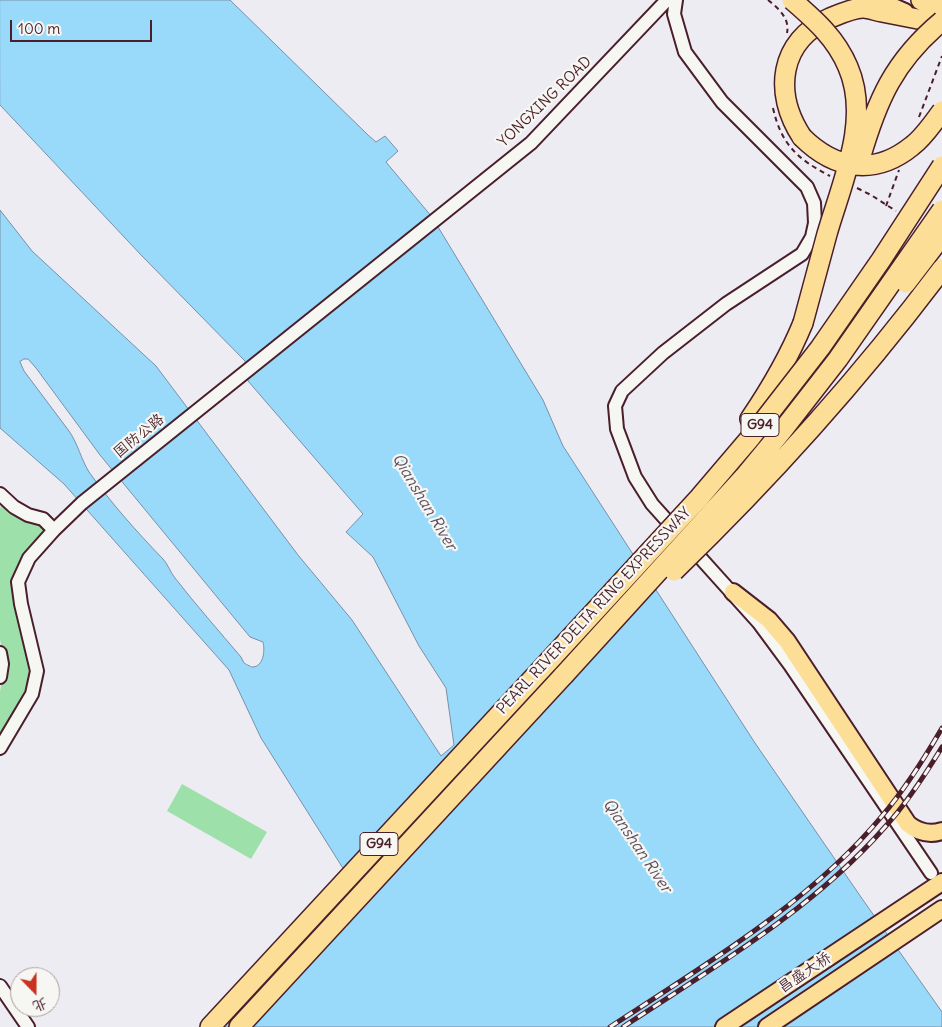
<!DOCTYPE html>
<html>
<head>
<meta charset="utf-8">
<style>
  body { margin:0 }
  #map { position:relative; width:942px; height:1027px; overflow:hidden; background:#eeecf3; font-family:Delius,"LXGW WenKai TC",sans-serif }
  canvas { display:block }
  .north { position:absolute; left:10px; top:967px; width:50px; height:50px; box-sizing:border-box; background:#f6f6f2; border:1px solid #b1a0a2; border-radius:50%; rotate:158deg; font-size:14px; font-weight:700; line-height:20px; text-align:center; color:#4a1f2b }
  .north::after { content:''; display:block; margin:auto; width:18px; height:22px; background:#c8321e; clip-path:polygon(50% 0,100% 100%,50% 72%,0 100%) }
  .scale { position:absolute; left:10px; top:20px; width:142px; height:22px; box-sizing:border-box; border:2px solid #4a1f2b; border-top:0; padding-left:6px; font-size:15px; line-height:18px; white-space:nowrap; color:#4a1f2b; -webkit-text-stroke:4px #f6f6f2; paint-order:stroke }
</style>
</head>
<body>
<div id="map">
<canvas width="942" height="1027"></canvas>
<div class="north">北</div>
<div class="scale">100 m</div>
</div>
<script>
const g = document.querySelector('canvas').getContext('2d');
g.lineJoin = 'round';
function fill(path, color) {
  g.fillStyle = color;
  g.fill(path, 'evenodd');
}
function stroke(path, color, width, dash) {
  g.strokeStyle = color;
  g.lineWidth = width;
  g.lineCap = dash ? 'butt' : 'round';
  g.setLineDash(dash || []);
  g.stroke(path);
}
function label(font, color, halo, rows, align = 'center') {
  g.font = font + ' Delius,"LXGW WenKai TC",sans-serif';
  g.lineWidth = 4.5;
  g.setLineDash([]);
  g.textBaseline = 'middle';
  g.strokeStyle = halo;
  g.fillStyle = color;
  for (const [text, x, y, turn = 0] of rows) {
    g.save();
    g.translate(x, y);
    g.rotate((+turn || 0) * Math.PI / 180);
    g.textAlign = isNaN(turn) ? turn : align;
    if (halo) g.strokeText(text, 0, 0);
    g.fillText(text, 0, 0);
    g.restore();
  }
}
const green = new Path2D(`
  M4,500L52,530L17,581L36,671L31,694L0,746V692L4,664L0,639V508Z
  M182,784L267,832L251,859L167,811Z`);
const water = new Path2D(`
  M0,0H230L368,135L376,142L385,136L398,151L386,162L432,217L543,400L563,446L755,743L863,900L942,1012V1027H219L295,934L331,942L352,917L351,881L261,738L229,670L64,484L0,428V210L32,251L156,366L298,555L352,620L441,756L454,745L446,688L419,646L373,557L346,532L363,514L248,381L245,361L142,256L0,105ZM24,359H28L36,368L100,455L250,637L263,642C265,650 264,667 252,667C251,667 244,663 244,663L241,657C219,631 196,605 175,578C170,572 168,564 163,559C137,532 111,503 89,472C81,459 78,444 69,431L24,371L20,362Z`);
const path = new Path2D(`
  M768,0C778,8 790,18 787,33
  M773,108C781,144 797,159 830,176
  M919,117L942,56
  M857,188L871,195L896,211
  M886,206L899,170`);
const minor = new Path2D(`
  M676,0L674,14L685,52L722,102L807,187L814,203L815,223L812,237L802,254L726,304L663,353L622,391L615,406L617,429L635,477L652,504L759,623L790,665L931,873
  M0,494L14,507L28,515L43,519L54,530
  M0,653L2,664L0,677
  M0,748L32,694L37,671L21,604L18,582L29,558L54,530L82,503L531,143L665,2L670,0
  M0,986L28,1027`);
const major = new Path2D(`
  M877,0L905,12
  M733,592L769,620L787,641L908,824C918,832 930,835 942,831
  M724,1027L942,882
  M767,1027L942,909`);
const highway = new Path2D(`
  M921,0L942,9
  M802,137C773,93 779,41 830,18C840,14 853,8 863,8C869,8 876,11 882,12C897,15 913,18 928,21
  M750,419C771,388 789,357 803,323
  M210,1027L549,661
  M239,1027L564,675`);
const rail = new Path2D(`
  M610,1027C703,966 810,903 882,816C905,789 924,759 942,728
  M623,1027C714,967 812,910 885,827C907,803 925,775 942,747`);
const highwayBridge = new Path2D(`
  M792,0C815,20 836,38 848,67C871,120 842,182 827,234C819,264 811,293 803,323
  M802,137C835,170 875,176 912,146C924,137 933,123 942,111
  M860,159C877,100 894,61 942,21
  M906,283L942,236
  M674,571C771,477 861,377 942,269
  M549,661L699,498L751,437L820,348L881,260L942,166
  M564,675L744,477L782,431L838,359L942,210`);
const shields = [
  [760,425,38],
  [379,844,38]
];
const shieldNames = [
  ["G94",760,425],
  ["G94",379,844]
];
const streetNames = [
  ["YONGXING ROAD",545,102,-44],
  ["国防公路",139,436,-39],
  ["PEARL RIVER DELTA RING EXPRESSWAY",594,611,-47],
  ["昌盛大桥",805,973,-34]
];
const waterNames = [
  ["Qianshan River",424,502,59],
  ["Qianshan River",637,846,56]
];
fill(green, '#9ee0a9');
fill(water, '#99dafb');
stroke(water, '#798fa8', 1);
stroke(minor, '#4a1f2b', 16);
stroke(major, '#4a1f2b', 20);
stroke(highway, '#4a1f2b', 22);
stroke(path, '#4a1f2b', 2, [5, 4]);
stroke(minor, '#f6f6f2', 12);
stroke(major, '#fcde96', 16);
stroke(highway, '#fcde96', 19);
stroke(rail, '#4a1f2b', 5);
stroke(rail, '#f6f6f2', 3, [9]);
stroke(highwayBridge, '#4a1f2b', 22, []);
stroke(highwayBridge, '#fcde96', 19);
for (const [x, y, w] of shields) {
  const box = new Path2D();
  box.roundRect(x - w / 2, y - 11.5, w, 23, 4);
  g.fillStyle = '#f6f6f2';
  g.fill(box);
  stroke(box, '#4a1f2b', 1);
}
label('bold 14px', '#4a1f2b', null, shieldNames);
label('15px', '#4a1f2b', '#f6f6f2', streetNames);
label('italic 16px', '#5e4e5f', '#f6f6f2', waterNames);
</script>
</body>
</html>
